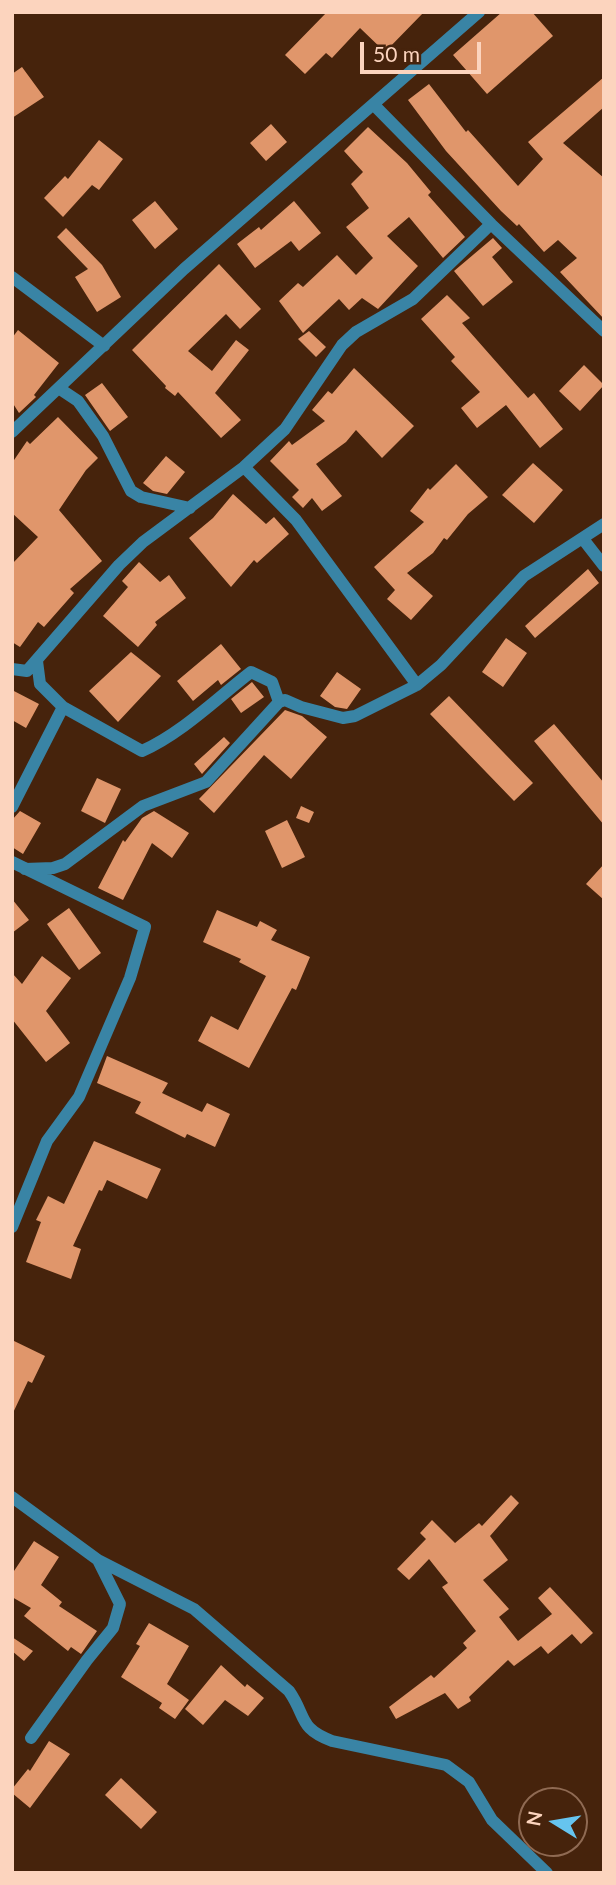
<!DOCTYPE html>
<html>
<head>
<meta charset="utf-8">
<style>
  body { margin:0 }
  #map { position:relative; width:616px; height:1885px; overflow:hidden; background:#46230c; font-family:Lato,sans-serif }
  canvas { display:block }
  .frame { position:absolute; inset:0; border:14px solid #fcd4be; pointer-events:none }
  .north { position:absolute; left:518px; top:1787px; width:70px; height:70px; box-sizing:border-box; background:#46230c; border:2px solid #8f6a53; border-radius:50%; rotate:281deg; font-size:19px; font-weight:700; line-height:28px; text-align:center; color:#fcd4be }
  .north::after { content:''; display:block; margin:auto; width:24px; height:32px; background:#66c4ef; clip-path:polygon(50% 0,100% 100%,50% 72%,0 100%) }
  .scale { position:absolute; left:360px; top:42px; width:121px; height:32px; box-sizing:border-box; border:4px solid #fcd4be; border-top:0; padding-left:9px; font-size:21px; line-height:24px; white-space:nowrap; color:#fcd4be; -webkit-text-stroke:5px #46230c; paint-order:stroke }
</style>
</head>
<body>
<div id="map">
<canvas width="616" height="1885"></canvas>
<div class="frame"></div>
<div class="north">N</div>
<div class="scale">50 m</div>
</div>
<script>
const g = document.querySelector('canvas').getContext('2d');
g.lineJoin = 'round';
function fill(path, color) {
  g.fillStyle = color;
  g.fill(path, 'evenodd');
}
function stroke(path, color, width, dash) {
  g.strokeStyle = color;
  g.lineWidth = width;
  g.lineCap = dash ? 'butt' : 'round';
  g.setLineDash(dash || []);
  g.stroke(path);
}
const building = new Path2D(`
  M327,12H424L385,52L360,28L332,58L326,53L305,74L285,55Z
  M502,12H532L553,36L487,94L453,55Z
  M22,67L44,97L12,118V74Z
  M604,77V107L563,143L604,178V319L560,272L577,258L558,240L544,252L519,224L517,226L501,211L446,151L408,100L429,84L466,132L468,130L518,186L543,159L528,142Z
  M271,124L287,142L266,161L250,143Z
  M368,127L407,163L431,192L428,195L465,237L443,258L409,217L387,236L418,266L378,309L362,298L349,310L339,299L303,333L279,301L298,283L303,287L337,255L356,275L373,258L346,227L369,208L351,184L363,172L344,151Z
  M99,140L123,159L99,190L92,185L63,217L44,198L65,176L68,179Z
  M155,201L178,229L155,249L132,220Z
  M294,201L321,233L299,251L291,241L255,268L237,244L259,227L261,230Z
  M66,228L102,265L121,297L97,312L75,277L88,269L57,237Z
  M493,238L502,248L492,257L513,282L483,306L454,271Z
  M219,264L261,309L240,329L226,314L188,351L212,371L236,340L249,350L215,393L241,420L221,438L178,392L175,396L165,388L166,386L132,350Z
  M447,295L470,318L462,323L528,398L534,393L563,429L540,448L506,405L477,428L461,408L480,392L451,361L455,357L421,319Z
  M18,330L59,363L34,395L36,397L19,413L12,402V338Z
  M309,331L326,347L316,357L298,339Z
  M584,365L604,385L580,411L559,391Z
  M354,368L414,426L382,458L356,430L346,442L316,464L342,496L322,511L312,498L303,508L292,497L299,490L270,461L289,441L292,445L325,421L312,410L328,391L332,394Z
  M102,383L128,417L110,431L85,395Z
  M58,417L98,458L86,470L59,510L102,561L70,589L74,593L44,627L38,622L20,647L12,642V564L38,537L12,513V463L27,441L30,444Z
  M166,456L185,472L167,494L153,491L143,483Z
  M533,463L563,490L534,523L502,495Z
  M456,464L488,497L468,514L447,540L444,538L433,553L407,573L433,596L411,620L387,599L395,590L374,567L424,522L410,511L428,488L430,490Z
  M233,494L266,524L274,517L289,534L257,563L254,560L231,587L189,538L213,518Z
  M139,562L160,582L169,575L186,598L155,622L157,625L138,647L103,616L128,587L122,581Z
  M588,569L599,583L535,638L525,626Z
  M506,638L527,653L503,687L482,672Z
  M221,644L241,669L221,685L218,680L193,701L177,681Z
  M131,652L161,676L118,722L89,691Z
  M337,672L361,689L347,709L335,707L320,696Z
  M252,682L264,697L241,713L231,699Z
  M12,690L39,704L26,728L12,720Z
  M449,696L533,783L514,801L430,714Z
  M285,710L302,716L327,737L291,779L264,755L214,813L199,799Z
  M554,724L604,783V825L534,741Z
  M224,737L230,743L202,774L194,764Z
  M97,778L121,789L105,823L81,811Z
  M301,806L314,812L309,823L296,818Z
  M20,811L41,823L23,854L12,847V820Z
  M154,811L189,833L172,858L152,843L123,900L98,888L123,840L125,842L142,818Z
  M287,820L305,857L282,868L265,831Z
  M604,864V900L586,884Z
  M12,899L29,920L12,933Z
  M69,908L101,953L79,970L47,924Z
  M217,910L257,927L260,921L277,930L271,940L310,957L296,990L292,988L249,1068L198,1041L211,1016L238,1030L266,976L239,962L241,959L203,942Z
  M42,956L71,978L46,1011L70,1043L46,1062L12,1019V973L22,984Z
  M107,1056L168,1083L162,1093L202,1112L207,1103L230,1114L215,1147L187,1134L185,1138L135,1113L141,1102L97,1083Z
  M94,1141L161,1169L147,1199L107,1180L102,1191L99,1190L73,1246L81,1249L71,1279L26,1262L41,1222L36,1220L48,1196L64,1204Z
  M12,1340L45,1356L32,1383L28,1381L12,1415Z
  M511,1495L519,1503L490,1536L508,1560L483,1580L509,1609L499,1617L518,1641L552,1614L538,1598L550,1587L593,1633L581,1644L572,1634L548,1654L541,1646L514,1666L508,1660L469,1697L471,1701L458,1709L445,1693L396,1719L389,1707L431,1675L434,1678L467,1648L463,1643L476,1631L442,1587L448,1583L429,1559L409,1580L397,1569L426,1539L420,1533L432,1520L455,1543L479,1523L482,1526Z
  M34,1541L59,1557L41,1585L62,1602L59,1606L97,1631L81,1654L71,1647L68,1651L24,1616L31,1608L12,1597V1574Z
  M149,1623L189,1646L167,1684L189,1700L175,1719L159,1708L162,1703L121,1677L140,1646L136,1644Z
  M12,1637L33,1651L24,1661L12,1651Z
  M221,1665L245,1687L247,1684L264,1698L248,1716L225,1700L203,1725L185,1709Z
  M49,1741L70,1754L30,1808L12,1793V1789L28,1769L30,1771Z
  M121,1778L157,1812L141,1829L105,1795Z`);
const minor = new Path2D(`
  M374,105L491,224L604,331
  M12,277L104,346
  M60,389L78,401L103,436L131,491L141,497L190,508
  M12,432L184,269L479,12
  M244,467L296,520L417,685
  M583,539L604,566
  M37,661L40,684L63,707
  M12,669L27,671L119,565L143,542L244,467L285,429L342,345L356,332L413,299L491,224
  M12,807L63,707L142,751C182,733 216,699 251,672L272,682L279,702
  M12,862L145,927L130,978L79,1097L47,1141L12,1227
  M25,869L53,868L65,864L143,806L206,782L279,702L285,700L301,707L343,718L355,716L417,685L441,665L524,576L604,524
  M12,1497L98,1560L120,1604L113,1628L87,1660L31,1738
  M98,1560L194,1609L289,1691C307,1717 298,1728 332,1741L446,1765L469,1782L492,1820L547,1873`);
fill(building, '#e0966b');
stroke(minor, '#3984a5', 12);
</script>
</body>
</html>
